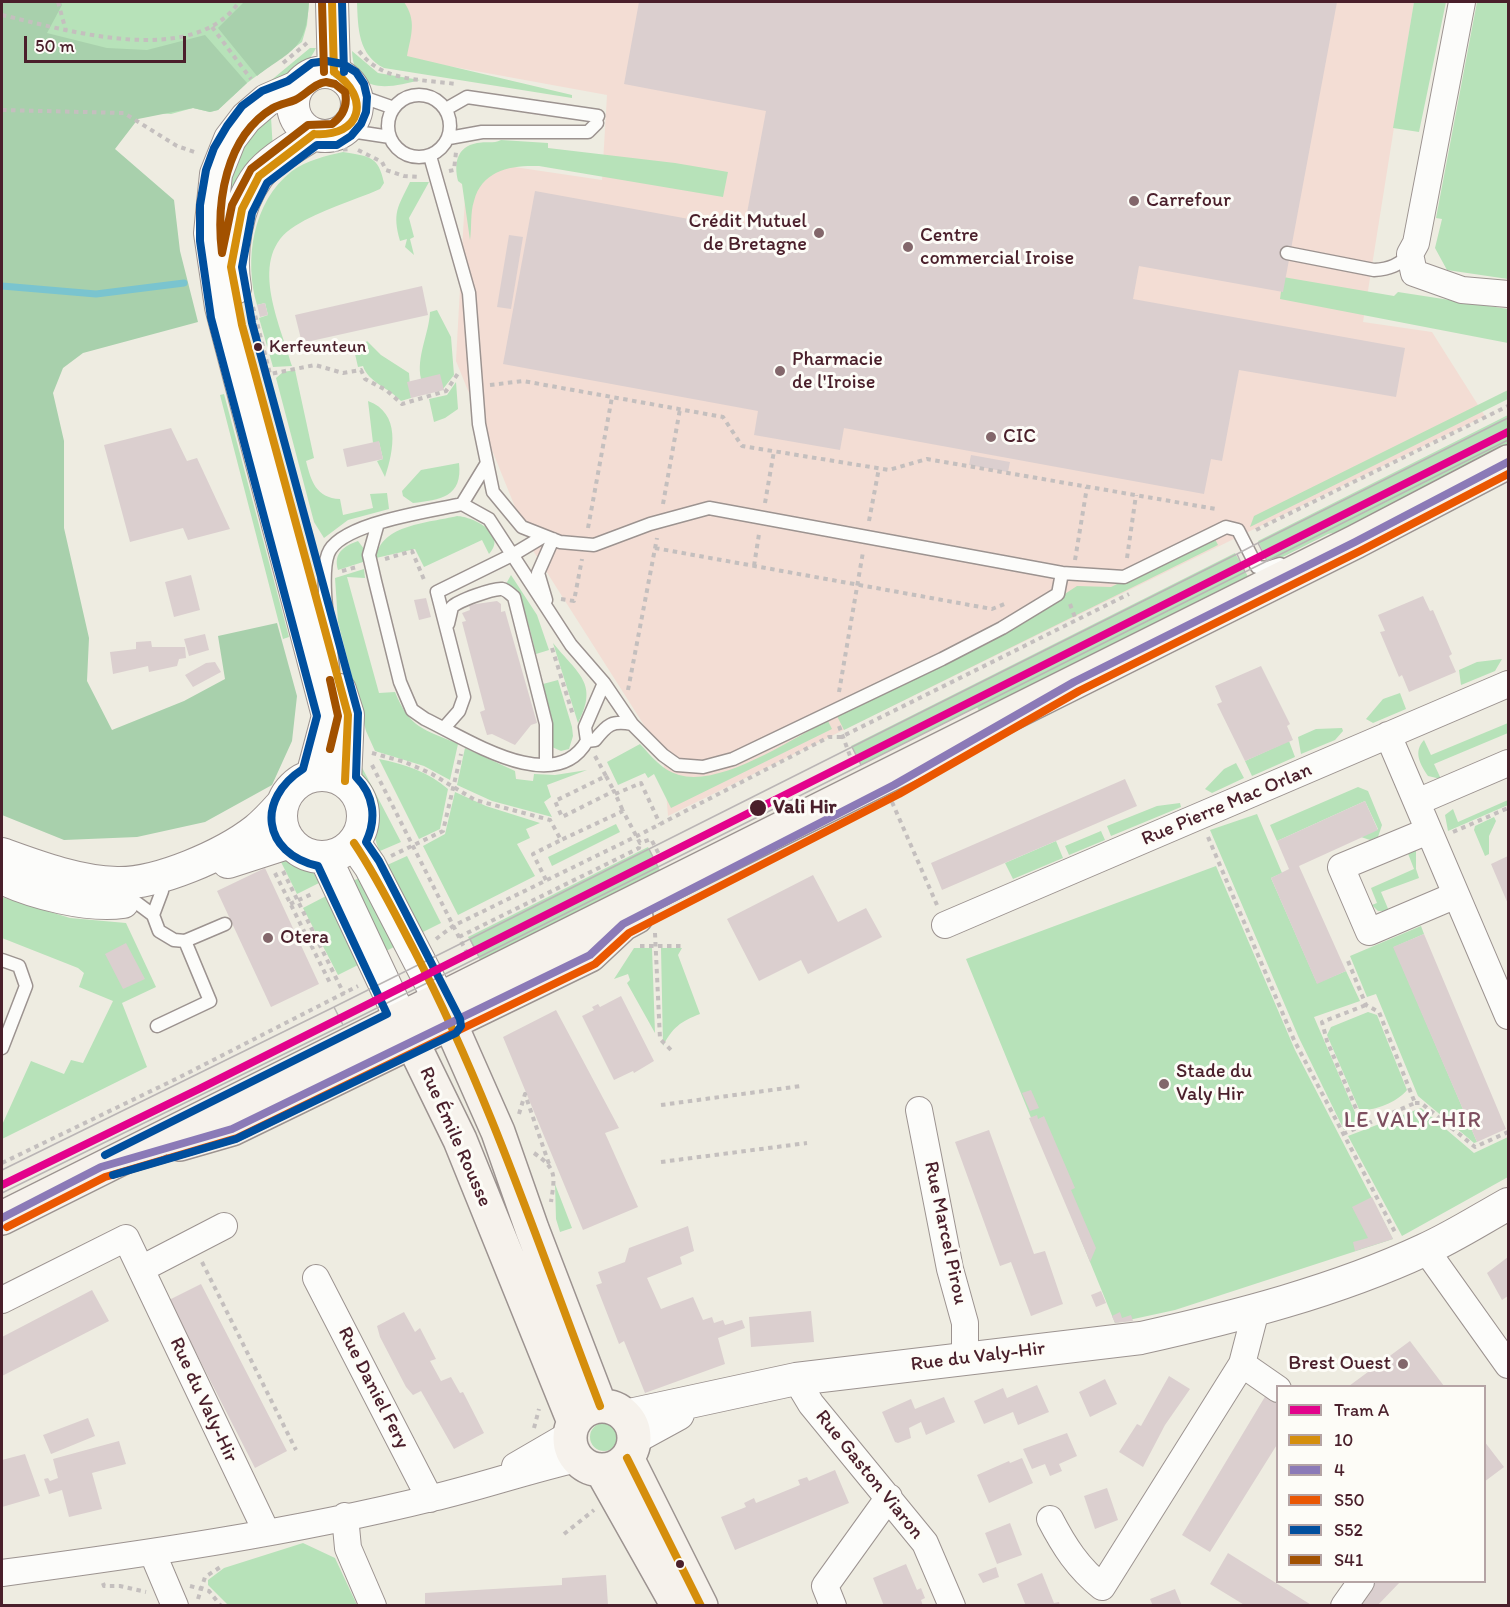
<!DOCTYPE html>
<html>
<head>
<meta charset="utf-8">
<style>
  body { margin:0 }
  #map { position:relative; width:1510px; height:1607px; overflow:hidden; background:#eeece1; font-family:Itim,sans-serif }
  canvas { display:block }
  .frame { position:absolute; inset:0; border:3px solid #4a1f2b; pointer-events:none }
  .legend { position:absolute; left:1276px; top:1385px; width:210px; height:198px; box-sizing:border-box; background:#fdfcf7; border:2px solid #b5a4a5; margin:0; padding:8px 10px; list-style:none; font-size:18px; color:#4a1f2b }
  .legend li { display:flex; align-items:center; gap:12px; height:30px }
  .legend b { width:30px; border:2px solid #b5a4a5 }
  .scale { position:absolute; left:24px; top:36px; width:162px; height:27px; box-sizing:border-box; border:3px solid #4a1f2b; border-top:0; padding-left:8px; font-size:18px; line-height:21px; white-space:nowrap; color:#4a1f2b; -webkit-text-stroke:4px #fdfcf7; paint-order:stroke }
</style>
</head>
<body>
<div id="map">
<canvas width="1510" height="1607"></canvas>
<div class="frame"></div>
<ul class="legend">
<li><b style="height:8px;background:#e3028c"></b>Tram A</li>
<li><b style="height:8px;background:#d58e0c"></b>10</li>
<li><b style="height:8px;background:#8b7ab7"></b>4</li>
<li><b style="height:8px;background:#ea5701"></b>S50</li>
<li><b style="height:8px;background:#004f9e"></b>S52</li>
<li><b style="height:8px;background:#a25100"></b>S41</li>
</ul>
<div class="scale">50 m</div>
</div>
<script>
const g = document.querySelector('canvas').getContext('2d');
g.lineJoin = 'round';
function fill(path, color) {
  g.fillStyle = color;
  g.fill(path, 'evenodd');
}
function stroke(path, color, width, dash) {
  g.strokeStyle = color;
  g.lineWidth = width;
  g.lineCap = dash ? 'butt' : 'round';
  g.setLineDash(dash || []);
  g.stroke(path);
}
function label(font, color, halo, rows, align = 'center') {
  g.font = font + ' Itim,sans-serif';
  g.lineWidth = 6;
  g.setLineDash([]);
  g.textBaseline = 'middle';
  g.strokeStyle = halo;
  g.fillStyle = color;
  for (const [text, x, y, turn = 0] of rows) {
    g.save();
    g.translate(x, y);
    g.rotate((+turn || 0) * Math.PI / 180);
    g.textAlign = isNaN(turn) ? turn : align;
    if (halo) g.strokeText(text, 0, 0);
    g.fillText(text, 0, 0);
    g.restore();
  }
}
const built = new Path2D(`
  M369,2H1414L1363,322L1432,332L1485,416L668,816L663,755L532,549L456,361L467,160L602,180L607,95L377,53Z`);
const green = new Path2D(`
  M2,2H309L307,25L302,42L247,83L218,110L210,112L193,108L171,114L2,104Z
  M357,2H404C417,21 411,35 407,56L572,95V98L384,68C358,55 358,28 357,2Z
  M1414,2H1446L1419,132L1393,128Z
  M1477,2H1508V279L1447,270L1435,248L1442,219L1436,218Z
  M310,48H316C306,69 290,75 269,82Z
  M352,51L378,73L420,80C390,88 354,96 352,51Z
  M271,117L273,151L220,271L235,144Z
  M501,140L548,143V148L675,163L728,172L723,197L539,166C511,165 482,170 474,201C470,213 472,227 470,240L462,184L458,181C454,164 456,147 477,143C486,141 493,144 501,140Z
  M343,152C370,157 378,155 384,183L380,189C353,201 320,210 295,226C246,256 280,323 292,366L273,367L259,318L268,315L265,303L257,305C244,261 252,202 292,171C307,160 326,156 343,152Z
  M410,182H429L409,218L414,237L410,239L414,255L405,247L407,239L400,241C392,212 398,207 410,182Z
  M1283,277L1394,296L1398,292L1508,309V343L1280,299Z
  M437,310L451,337L454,375L443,389L421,379C416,357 429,334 430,312Z
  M367,341L381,355L409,373L411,398L401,401C389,388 368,382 363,366L358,367L355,354Z
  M295,370L314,458L306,461C311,481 316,498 340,499L343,515L373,508L370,494L387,493L389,509L348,520L324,538L314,522L276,378L283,372Z
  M456,382L458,409L445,418L434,422L429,399L447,395Z
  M1508,390V399L1250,527L1254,516Z
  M224,394L289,637L283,639L220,395Z
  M368,401C401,413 394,450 385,477L377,461L383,459L379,442L373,443Z
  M1508,415V446L1365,526L1328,534L1269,564L1258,541Z
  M459,463C463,497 440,500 413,503L403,496L402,491L421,470Z
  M457,516C474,517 508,534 489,554L482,540L424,567L415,549L376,558C381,524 429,523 457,516Z
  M1214,537L1218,545L844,730L837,716L991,642L1077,586L1111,587Z
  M358,541L364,549L363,562L338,570C333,553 344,546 358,541Z
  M1235,553L1251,582L982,717L977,707L861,765L851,746Z
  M364,569L365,578L347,577L379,693L395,692C410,729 424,729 458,744L450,780L424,766L375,751L366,731L338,622L335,578Z
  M511,575L537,615L549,650L536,654C531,635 524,594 506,584Z
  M553,643C578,674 599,683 578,723Z
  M1502,659L1495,671L1461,685L1459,670L1477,662Z
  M558,680L572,727L573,736L569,749L561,751L552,747L548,706L543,684Z
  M1400,693L1406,709L1373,723L1366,719L1383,699Z
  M828,721L832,729L671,808L654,774L648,778L645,773L618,785L607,762L640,744C652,757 662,770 679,775C722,787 790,739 828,721Z
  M1508,723V733L1434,764L1441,779L1428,776C1420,764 1413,752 1424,740L1431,755Z
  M1342,728L1343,731L1335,740L1301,754L1298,737L1316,729Z
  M1289,741L1295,757L1252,776L1245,761Z
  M465,748L515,771L516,779L533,781L534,774L555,775L587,770L547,785L551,797L544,802L552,817L492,801L457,785Z
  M356,756L401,842L380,851C371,836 377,821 373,805C370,787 357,775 356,756Z
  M379,759C405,764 428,772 448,789L440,829L419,839Z
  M1236,763L1244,778L1212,793L1205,789L1224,769Z
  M1358,787L1368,791L1382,825L1378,837L1370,840L1361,837L1378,829L1365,801L1277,841L1270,825Z
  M455,792L486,806L540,823L526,829L530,838L517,844L535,876L458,915L423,846L445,834Z
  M1508,800V805L1448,831L1445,815L1453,809L1458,822Z
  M1180,803L1181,807L1111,836L1107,826L1157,806Z
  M1257,814L1282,873L1271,878L1317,983L1346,971L1360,1001L1314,1017L1360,1124L1344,1130L1299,1038L1210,830Z
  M1494,817L1496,821L1489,836V854L1485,856L1474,830L1475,826Z
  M616,824L620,832L552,866L548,857Z
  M1101,831L1105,840L1069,855L1065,846Z
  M1056,841L1063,858L1013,879L1005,863Z
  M648,847L663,876L481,962L468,937Z
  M1407,851H1416V869L1419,878L1381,892L1389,911H1378L1372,905L1377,903L1371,888L1414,869Z
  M407,856L441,923L419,934L385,866Z
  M292,857L312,870L319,883L297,894L279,858Z
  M1216,866L1295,1050L1393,1239L1175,1310L1115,1323L966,959Z
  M365,875L400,944L382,953L347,884Z
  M326,896L360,964L338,975L303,908Z
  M2,897L70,918L126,923L156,987L122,1003L147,1067L2,1139V1125L31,1061L64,1074L71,1060L83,1063L113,1001L79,987L84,973L78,968L2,938Z
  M1421,926L1424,934L1394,947L1477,1142L1474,1143L1418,1096L1376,994L1367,997L1350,956Z
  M634,948H652L655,1033L627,983L630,980L628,974L614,979Z
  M661,948H682L678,955L700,1014C681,1021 672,1028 663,1046Z
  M1368,1012L1377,1015L1407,1090C1399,1101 1372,1113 1359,1109L1327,1035L1331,1027Z
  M1421,1108L1474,1153L1508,1137V1177L1402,1236L1348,1136Z
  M555,1184L572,1228L560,1232L556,1219Z
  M590 1437a14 14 0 1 1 28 0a14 14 0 1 1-28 0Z
  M303,1543L335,1558L357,1605H228L208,1585V1580L224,1568Z`);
const forest = new Path2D(`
  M2,2H61L62,5L47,33L107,48L147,50L205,35L247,83L218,110L210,112L193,108L138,119L115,149L174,200L180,251L198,322L83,353L63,368L53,393L64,441V528L89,638L87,681L112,730L184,701L225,679L218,636L277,623L297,696L292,741L272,785L205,822L137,837L64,840L2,815Z
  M244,2H309C306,50 293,49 257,76L218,28Z`);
const stream = new Path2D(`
  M2,286L96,294L184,283`);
const building = new Path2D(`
  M639,2H1337L1283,292L1139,266L1133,299L1405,348L1396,397L1239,370L1222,461L1211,459L1204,494L844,428L840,450L754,435L758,411L503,364L535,191L744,229L766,111L624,84Z
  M509,235L523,237L511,309L497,307Z
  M422,286L428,315L302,343L295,315Z
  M265,303L268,315L260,317L257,305Z
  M440,374L444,390L411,398L407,382Z
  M171,428L187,461L197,458L230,529L188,540L183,528L130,542L104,445Z
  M379,441L383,459L347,467L343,449Z
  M971,455L1010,462L1008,472L969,465Z
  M191,575L200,610L174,617L165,582Z
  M1423,596L1430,611L1433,610L1452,654L1449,656L1456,672L1409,692L1402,675L1399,677L1380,632L1385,631L1378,615Z
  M426,598L431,617L419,620L414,600Z
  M497,601L501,604V612L505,611L537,723L531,725L515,745L492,734L487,735L480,712L485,710L462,622L466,621L462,613L470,610L469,605Z
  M205,634L209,650L189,656L184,639Z
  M151,641L152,647H185L186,658L179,659L177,666L149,672L148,666L113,674L110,652L136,649V642Z
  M215,662L221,672L193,687L185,675L206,663Z
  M1261,666L1290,724L1287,726L1293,740L1245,761L1217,704L1222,702L1215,686Z
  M1125,779L1137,806L942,890L931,863Z
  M1365,801L1378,830L1299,866L1346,971L1317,984L1271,878L1289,869L1277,841Z
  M1508,856V904L1491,864Z
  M265,868L319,984L271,1007L217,891Z
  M813,875L838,922L866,908L882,937L808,974L801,960L759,981L727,919Z
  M1424,934L1506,1129L1477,1142L1393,947Z
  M126,943L145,979L123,989L105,954Z
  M621,996L654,1061L634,1073L633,1071L614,1080L582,1016L594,1010L592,1007L598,1004L600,1007Z
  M556,1010L619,1128L605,1133L638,1207L583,1230L503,1037Z
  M1031,1090L1039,1108L1030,1111L1022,1093Z
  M1037,1115L1038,1119L1044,1116L1075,1188L1071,1190L1096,1248L1090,1262L1029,1118Z
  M989,1130L1034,1254L1045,1251L1063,1304L1031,1316L1011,1262L1000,1266L955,1142Z
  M1372,1197L1393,1239L1355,1251L1353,1242L1368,1238L1352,1207Z
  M688,1226L694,1251L680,1257L682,1264L647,1278L661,1309L693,1297L703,1320L712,1317L714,1323L723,1320L725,1325L742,1320L745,1328L718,1338L725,1364L645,1393L624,1341L619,1344L596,1285L602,1283L598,1272L625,1262L629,1248Z
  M1508,1257V1296L1502,1300L1487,1273Z
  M201,1284L287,1451L255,1468L169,1300Z
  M92,1290L109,1321L2,1376V1337Z
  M1101,1291L1106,1303L1096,1307L1091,1295Z
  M811,1311L814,1342L751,1347L749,1317Z
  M404,1312L415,1332L420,1328L436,1359L430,1361L441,1381L451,1377L460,1393L463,1392L484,1433L454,1449L421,1391L413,1395L406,1387L380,1337L377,1326Z
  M1120,1312L1122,1318L1131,1315L1133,1321L1115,1323L1112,1316Z
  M1410,1341L1444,1386H1349Z
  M1169,1376L1190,1389L1165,1425L1143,1467L1119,1452L1137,1424L1141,1426Z
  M1105,1379L1117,1404L1090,1417L1079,1392Z
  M1037,1385L1049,1412L1018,1425L1013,1412L984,1424L974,1401L1003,1388L1007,1398Z
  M1266,1395L1278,1402V1443L1210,1552L1182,1535Z
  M944,1397L955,1422L926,1435L921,1422L909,1428L911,1438L898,1443L895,1442L882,1412L911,1399L915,1409Z
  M88,1418L95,1436L51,1454L43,1435Z
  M1067,1433L1077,1456L1059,1464L1062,1471L1050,1476L1045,1464L1032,1469L1023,1449Z
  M119,1441L126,1464L92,1473L102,1509L69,1517L62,1490L49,1494L44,1479L48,1478L50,1481L58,1478L53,1459Z
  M1484,1441L1504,1467L1484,1482Z
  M25,1454L40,1496L2,1507V1460Z
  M1022,1458L1033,1483L989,1503L977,1475L1009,1461L1010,1463Z
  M835,1470L849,1503L735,1550L721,1517L746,1507L744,1503L754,1498L756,1503L800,1485L798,1480L807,1477L809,1481Z
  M1107,1488L1118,1520L1095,1529L1084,1496Z
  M1010,1523L1022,1555L997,1564L985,1533Z
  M1228,1553L1276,1583L1313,1606H1246L1210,1584Z
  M906,1564L917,1590L921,1588L925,1598L921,1600L923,1606H884L873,1578Z
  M996,1567L999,1577L983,1583L978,1574Z
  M1042,1573L1054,1603L1059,1602L1060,1606H1026L1017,1584Z
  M606,1575L608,1605L425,1606V1593L562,1585V1578Z
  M1375,1582H1400L1377,1606H1353Z
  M1175,1589L1182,1606H1153L1150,1599Z`);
const path = new Path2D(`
  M58,2L66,31
  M2,15C66,30 193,69 239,2
  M212,27L251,79
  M359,51C382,82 420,79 456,84
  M283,63L307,43
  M2,110L124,113L177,146L197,153
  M334,150L350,149
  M358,150L382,162L386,170L404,176L419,177
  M449,171L454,170L456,152
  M253,307L270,374L315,365L343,373L361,370L365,379L386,390L402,404L446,391L459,372
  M490,385L523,381L723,417L742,446L889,470L927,459L1216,509
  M765,503L774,451
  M663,504L680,409
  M869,521L879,468
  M588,528L612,397
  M1256,530L1508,406
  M655,548L992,609L1007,603
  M1127,558L1136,495
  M385,559L412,551L425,582
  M1075,560L1087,487
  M754,566L759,534
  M342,571L357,567
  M561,599L574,601L582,559
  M1070,604L1076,620
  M552,648L573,715
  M628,690L657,538
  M839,692L863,552
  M839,726L853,764
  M372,753L405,762L432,774L475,800L550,820L561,840L623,811L640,843L651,839L662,860
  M595,756L606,776L555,801L562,817L614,791L623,811
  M372,765L469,957
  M606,776L614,791
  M615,794L641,783L660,824
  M892,802L937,905
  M1453,832L1508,808
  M1208,837L1294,1040L1396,1234
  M391,856L443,831L461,754
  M283,871L344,994
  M275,873L331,985
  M546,880L533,854L561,840
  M290,904L314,893
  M655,933L660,1039L672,1051
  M459,937L639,848L640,843
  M436,939L453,926L637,836L829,737H841L1129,594
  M640,946H684
  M1415,1103H1421L1475,1147L1508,1132
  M661,1105L801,1086
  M519,1114L525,1094L549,1164
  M1363,1125L1327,1041L1322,1022L1366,1005
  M1343,1134L1415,1103L1379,1012L1366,1005L1348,961
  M534,1153C557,1169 555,1175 551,1202
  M661,1162L807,1143
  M2,1163L178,1078L358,986
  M202,1262L296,1450
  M534,1428L539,1409
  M564,1534L594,1510
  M103,1583L104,1586H120L146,1592
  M190,1586L209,1591L221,1606
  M198,1599L205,1577L222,1566`);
const service = new Path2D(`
  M357,95L394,108
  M388 126a31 31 0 1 1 62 0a31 31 0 1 1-62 0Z
  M446,109L467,97L598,116
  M344,130L390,137
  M449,138L482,132H588L597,123
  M1287,253L1374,270C1390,269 1399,265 1410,254
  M462,504L487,463
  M378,523L369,555L375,581L400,682L412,710L425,719C467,739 554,798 587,741L585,727L604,683
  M1062,573L1124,577L1226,527L1238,530L1257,567L1267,568L1280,564
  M546,600L538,573L553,539
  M448,624L452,607C458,601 493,588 502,589C507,590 510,594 514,597L546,724V764
  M333,670C331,642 319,579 328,554C339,523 432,511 462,504L489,519L571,645L604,683L632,724L663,755L677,765L703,767L733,759L942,659L1002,628L1058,594L1062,573L709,508L650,524L594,545L560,542L522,527L493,492L479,424L469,293L430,156
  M444,728L459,711L464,697L437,592L514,554L544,536
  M587,741L595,740C607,725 612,720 632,724
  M133,900L153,915L159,931L174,940L185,941L210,1001L157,1026
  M153,915L162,891
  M185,941L225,924
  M2,960L19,966L26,986L2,1048`);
const minor = new Path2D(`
  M1462,2L1416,243L1410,254L1414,273L1462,290L1508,294
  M1388,735L1508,1016
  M1417,802L1508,763
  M1428,831L1341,867L1369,932L1456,895
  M945,925L1508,684
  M919,1110L950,1269L965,1323V1358
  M1426,1250L1508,1365
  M141,1269L224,1226
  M316,1278L430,1499
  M2,1300L126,1238L266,1531
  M1242,1364L1278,1389
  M796,1379L811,1404L925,1543L952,1606
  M515,1466L570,1434
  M345,1516L348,1548L373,1606
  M1050,1519C1064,1546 1078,1568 1102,1587
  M153,1554L175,1606
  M2,1573C145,1554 290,1533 432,1498C480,1487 528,1470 577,1459
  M1102,1587L1242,1364L1256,1310
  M833,1606L825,1586L889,1497
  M1344,1606L1361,1582`);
const tertiary = new Path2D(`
  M332,2L334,72
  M293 104a32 32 0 1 1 64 0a32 32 0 1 1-64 0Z
  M297,87L267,100L246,118L230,139L216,174L210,233L221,307L328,716L312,776
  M235,288C229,252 236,206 258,176C271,159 296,146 314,134
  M340,690L348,715L345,781
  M281 816a41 41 0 1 1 82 0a41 41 0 1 1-82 0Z
  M354,843L370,866L439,999
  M2,854C38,867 78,882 117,883C158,884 224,855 256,830C266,822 274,813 282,804
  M325,857L401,1019
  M228,862L290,842
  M2,878C33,893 88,907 123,902
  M625,1416L796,1379L1141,1338C1235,1317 1336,1291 1424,1250C1453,1237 1481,1219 1508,1204
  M634,1438L678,1414`);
const secondary = new Path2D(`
  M441,1003L498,1132L532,1229L600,1406
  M402,1021L460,1140L574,1422
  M180,1144L232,1129L590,955L623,924L636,917
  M2,1218L1355,542L1508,462
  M570 1438a32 32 0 1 1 64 0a32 32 0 1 1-64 0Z
  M627,1458L701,1606
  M602,1471L678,1606`);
const tram = new Path2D(`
  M1508,418L1258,543L1267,561L1508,440
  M1258,543L1267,561L1245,572L1237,554Z
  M1237,554L1245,572L861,765L852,747Z
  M852,747L861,765L658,867L649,849Z
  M649,849L658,867L479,957L470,939Z
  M470,939L479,957L343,1025L334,1007Z
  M2,1170L334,1007L343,1025L2,1193`);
const bus1 = new Path2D(`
  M332,2L334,72
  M314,134L259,176L242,209L231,267L242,325L348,715L345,781
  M314,134C362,137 371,98 334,72
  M354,843C377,877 395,914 414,950C490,1096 541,1253 600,1406
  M627,1458L701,1606`);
const bus2 = new Path2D(`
  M2,1218L101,1167L232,1129L590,955L623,924L894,785L1074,682L1355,542L1508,462`);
const bus3 = new Path2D(`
  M7,1227L105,1177L237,1138L595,964L629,933L899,794L1079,691L1360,551L1508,474`);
const bus4 = new Path2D(`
  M342,2L344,72
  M105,1155L387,1014L318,866C262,853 256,799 303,769L317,716L211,318L200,241V205L206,170L214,148L227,126L242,106L262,91L288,81L312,63L327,61L343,64L356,72L364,84L367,97L366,112L361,124L351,136L337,145H317L267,183L252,213L242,267L252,323L358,713L356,777C374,795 377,819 366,842L379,861L460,1019L461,1026L456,1033L236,1139L113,1175`);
const bus5 = new Path2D(`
  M322,2L324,72
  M326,82L335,84L345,92C348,106 343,116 332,124L308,125L251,169L232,205L222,253C216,203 225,137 273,108C280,104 288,103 295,100C306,95 314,83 326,82Z
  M330,680L338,716L330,749`);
const tram1 = new Path2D(`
  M2,1185L199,1089L1508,432`);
const markers = [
  [1134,201,6,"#83676b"],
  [819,233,6,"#83676b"],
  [908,247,6,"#83676b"],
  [258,347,5,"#4a1f2b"],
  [780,371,6,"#83676b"],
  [991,437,6,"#83676b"],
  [758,808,9,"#4a1f2b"],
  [268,938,6,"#83676b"],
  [1164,1084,6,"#83676b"],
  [1403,1364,6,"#83676b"],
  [680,1564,5,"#4a1f2b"]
];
const busNames = [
  ["Kerfeunteun",269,347]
];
const poiNames = [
  ["Carrefour",1146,201],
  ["Crédit Mutuel",807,222,"right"],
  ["de Bretagne",807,245,"right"],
  ["Centre",920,236],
  ["commercial Iroise",920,259],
  ["Pharmacie",792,360],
  ["de l'Iroise",792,383],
  ["CIC",1003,437],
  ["Otera",280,938],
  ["Stade du",1176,1072],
  ["Valy Hir",1176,1095],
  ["Brest Ouest",1391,1364,"right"]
];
const streetNames = [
  ["Rue Pierre Mac Orlan",1227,805,-23],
  ["Rue Émile Rousse",455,1137,66],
  ["Rue Marcel Pirou",945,1233,78],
  ["Rue du Valy-Hir",978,1357,-7],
  ["Rue Daniel Fery",373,1388,63],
  ["Rue du Valy-Hir",203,1400,65],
  ["Rue Gaston Viaron",869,1475,51]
];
const stopNames = [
  ["Vali Hir",773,808]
];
const quarterNames = [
  ["LE VALY-HIR",1413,1121]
];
fill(built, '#f3ddd4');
fill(green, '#b7e2b9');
fill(forest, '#a8d0ac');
stroke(stream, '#7ac4cf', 7);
fill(building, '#dbcfcf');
stroke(service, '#9c9390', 15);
stroke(minor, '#9c9390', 28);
stroke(tertiary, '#9c9390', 34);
stroke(secondary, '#9c9390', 36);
stroke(path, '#c4bfbe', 4, [4.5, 4.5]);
stroke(service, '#fcfcfa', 12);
stroke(minor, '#fcfcfa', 26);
stroke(tertiary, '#fcfcfa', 32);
stroke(secondary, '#f6f2ec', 33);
stroke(tram, '#bab5b5', 1.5);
stroke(bus1, '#d58e0c', 8);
stroke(bus2, '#8b7ab7', 8);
stroke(bus3, '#ea5701', 8);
stroke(bus4, '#004f9e', 8);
stroke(bus5, '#a25100', 8);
stroke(tram1, '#e3028c', 8);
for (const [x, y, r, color] of markers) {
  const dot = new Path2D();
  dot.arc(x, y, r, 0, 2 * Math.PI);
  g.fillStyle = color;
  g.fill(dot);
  stroke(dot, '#fdfcf7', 2);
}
label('18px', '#4a1f2b', '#fdfcf7', busNames, 'left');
label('20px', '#4a1f2b', '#fdfcf7', poiNames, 'left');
label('20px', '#4a1f2b', '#fdfcf7', streetNames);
label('bold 20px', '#4a1f2b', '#fdfcf7', stopNames, 'left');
g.letterSpacing = '1.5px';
label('22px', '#7d4e5f', '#fdfcf7', quarterNames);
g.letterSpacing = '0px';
</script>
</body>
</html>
